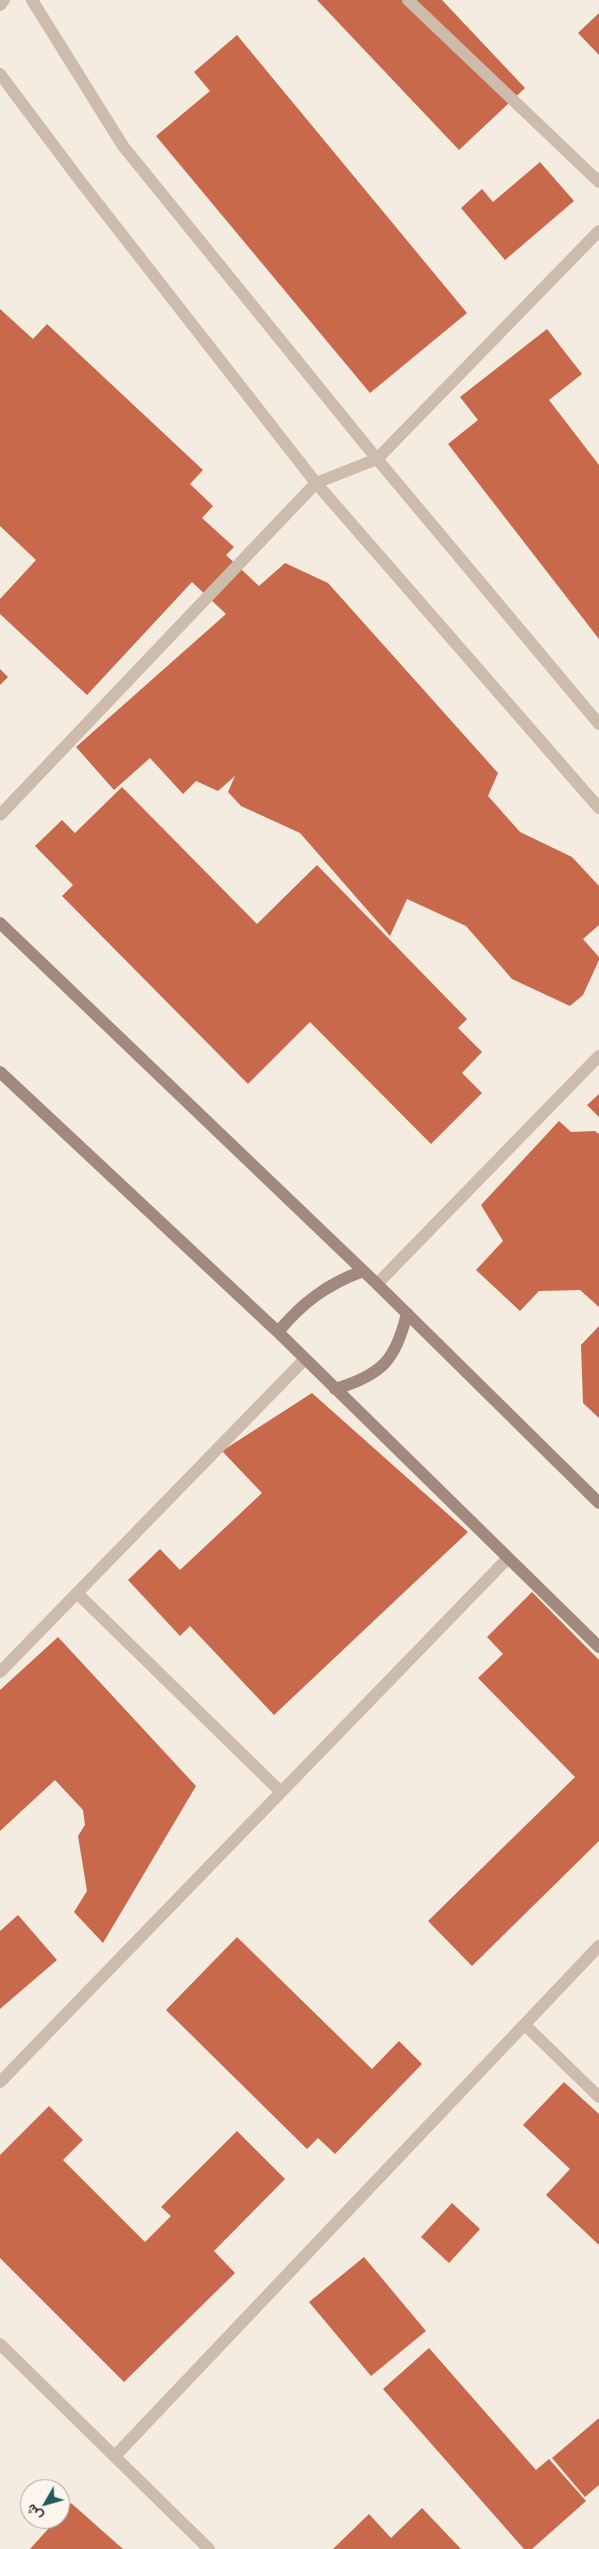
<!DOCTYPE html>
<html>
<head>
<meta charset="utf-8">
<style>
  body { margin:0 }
  #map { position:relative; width:599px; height:2549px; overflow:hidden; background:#f4ebe1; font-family:Quicksand,Vazirmatn,sans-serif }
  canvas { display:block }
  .north { position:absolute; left:20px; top:2479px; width:50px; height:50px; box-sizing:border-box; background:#fbf5ee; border:1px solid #aea6a0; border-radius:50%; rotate:232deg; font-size:14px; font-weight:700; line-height:20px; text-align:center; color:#3b302b }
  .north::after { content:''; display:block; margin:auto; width:18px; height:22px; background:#1f5a5e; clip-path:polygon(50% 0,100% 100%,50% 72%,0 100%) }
</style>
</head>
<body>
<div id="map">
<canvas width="599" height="2549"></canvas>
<div class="north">ش</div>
</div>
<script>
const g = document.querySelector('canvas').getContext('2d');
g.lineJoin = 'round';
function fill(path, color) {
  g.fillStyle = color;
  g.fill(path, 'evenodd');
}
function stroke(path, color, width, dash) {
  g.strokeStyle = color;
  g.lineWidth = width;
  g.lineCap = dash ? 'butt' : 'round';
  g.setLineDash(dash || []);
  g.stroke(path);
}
const building = new Path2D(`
  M317,0H442L525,88L459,150Z
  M599,13V55L578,33Z
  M237,35L467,313L370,393L156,136L210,91L194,72Z
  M540,162L574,201L505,260L461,208L482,189L493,202Z
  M0,309L33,339L47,324L203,470L190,484L213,506L202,518L234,547L226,555L259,586L285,563L328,583L498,773L488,796L520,832L572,857L599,886V925L583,939L599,957V960L583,995L570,1006L512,979L466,926L407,899L390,936L300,833L241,806L228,792L235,776L218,791L196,781L183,794L150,758L114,790L76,747L226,614L192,582L87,695L0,614V599L36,560L0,526Z
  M547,329L582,374L549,400L599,465V639L448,444L478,420L460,397Z
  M0,669L8,677L0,685Z
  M122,787L257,924L317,865L467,1019L458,1028L482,1052L462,1073L482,1093L431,1144L310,1022L248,1084L62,896L73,885L35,846L62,820L75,833Z
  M599,1094V1117L587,1105Z
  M559,1121L571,1132L595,1131L599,1134V1307L580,1290L539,1291L520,1311L476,1270L503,1241L481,1205Z
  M599,1326V1418L583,1403L581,1345Z
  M312,1393L468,1532L274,1715L190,1626L180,1636L128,1580L160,1549L180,1570L262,1493L222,1451Z
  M532,1592L599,1660V1841L472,1966L428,1921L575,1777L478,1678L503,1654L487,1637Z
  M58,1637L196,1786L103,1943L74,1912L87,1891L78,1836L85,1825L83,1810L55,1780L0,1831V1690Z
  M18,1915L57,1960L0,2009V1931Z
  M237,1937L372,2069L399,2041L422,2064L335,2154L318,2138L307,2149L166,2010Z
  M564,2082L599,2114V2245L546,2195L570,2169L523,2125Z
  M49,2106L83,2140L63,2160L145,2242L171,2216L161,2207L237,2131L285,2179L214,2251L235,2273L124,2382L0,2258V2155Z
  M452,2203L480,2229L449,2263L421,2237Z
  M364,2257L426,2331L371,2376L309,2302Z
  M429,2348L536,2470L549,2459L586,2501L532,2549H524L383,2389Z
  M599,2418V2485L585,2497L552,2458Z
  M71,2503L123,2549H30L57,2519H60V2516Z
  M422,2508L461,2549H333L369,2514L391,2538Z`);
const lane = new Path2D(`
  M77,1593L281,1792
  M525,2025L599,2097`);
const street = new Path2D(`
  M32,0L123,146L377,459L599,724
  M408,0L599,182
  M0,5L4,0
  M0,74L81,182L316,483L599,808
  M0,815L316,483L377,459L599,231
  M377,1284L599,1056
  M0,1672L305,1359
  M0,2082L508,1558
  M0,2344L209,2549
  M115,2456L599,1946`);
const secondary = new Path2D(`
  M0,923L377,1284L599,1503
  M0,1072L278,1332L599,1647
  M278,1332C302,1303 327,1284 363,1271
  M335,1389C382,1375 396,1360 407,1313`);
fill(building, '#c8694b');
stroke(lane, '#cdbbac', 12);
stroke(street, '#cdbbac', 12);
stroke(secondary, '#a18a7d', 12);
</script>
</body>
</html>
